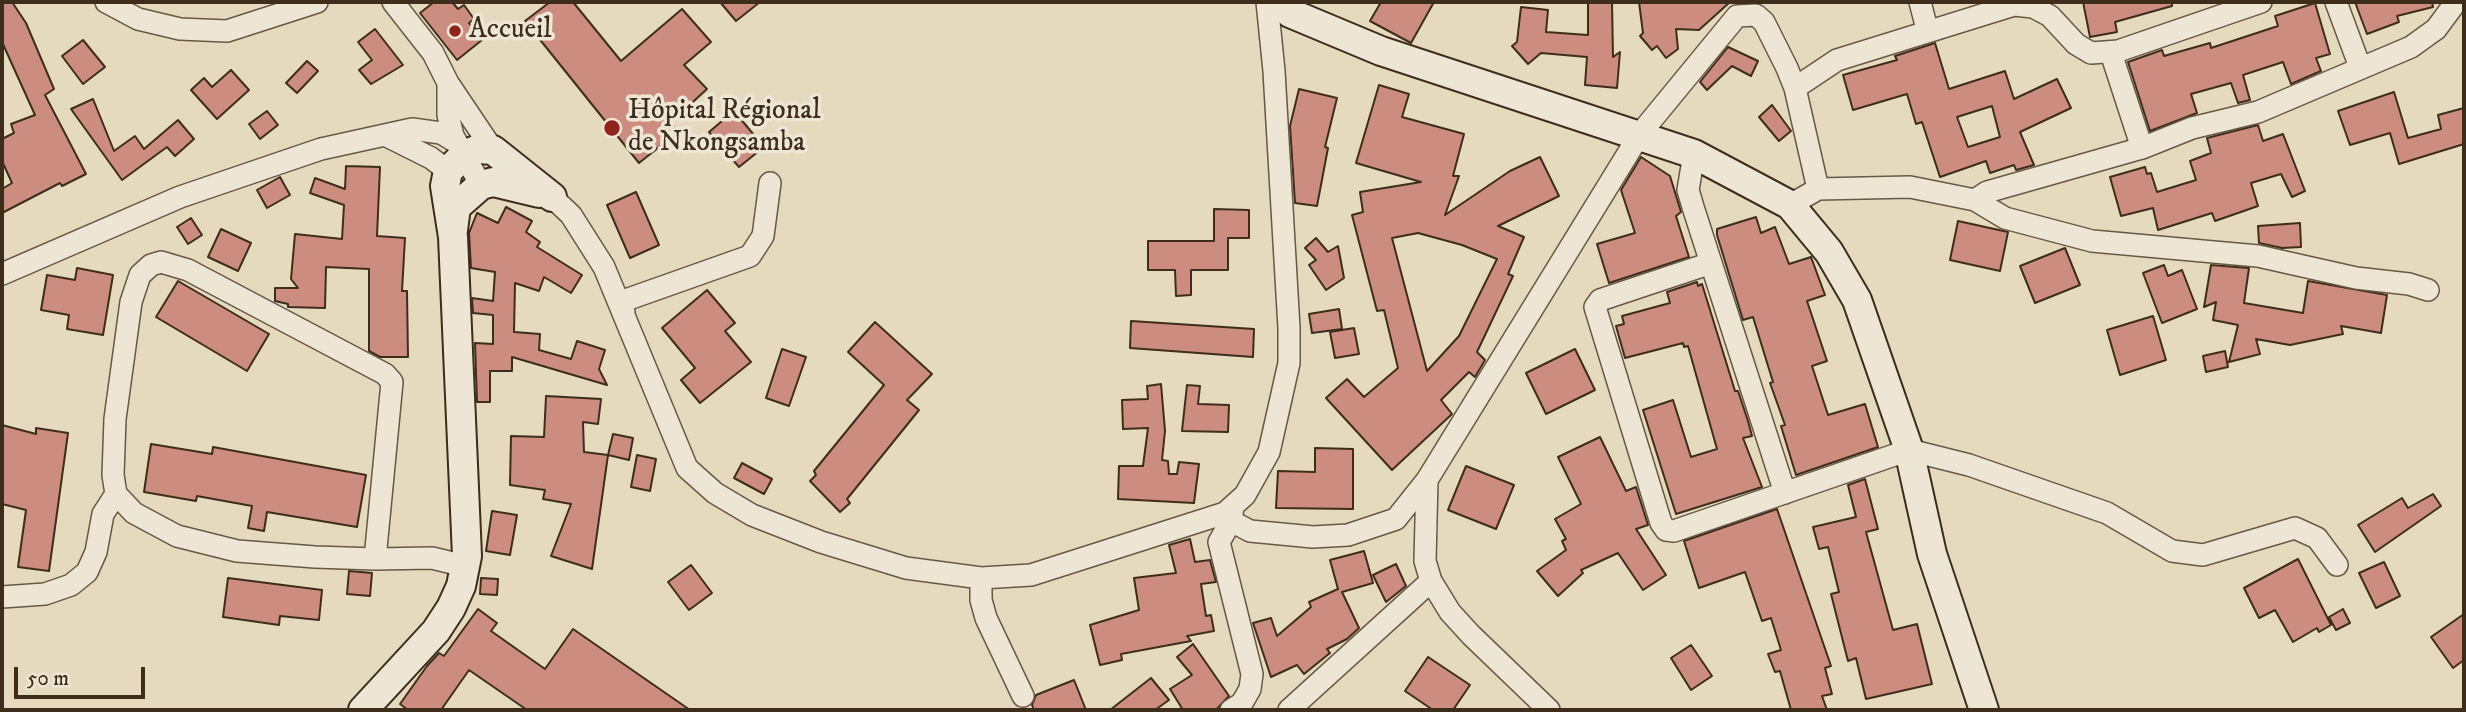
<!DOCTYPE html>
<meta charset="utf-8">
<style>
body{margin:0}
#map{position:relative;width:2466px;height:712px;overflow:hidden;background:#e5d9be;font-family:"IM FELL DW Pica",serif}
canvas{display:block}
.frame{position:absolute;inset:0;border:4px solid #3e2d1b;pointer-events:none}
.scale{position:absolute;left:14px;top:667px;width:131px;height:32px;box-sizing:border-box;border:4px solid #3e2d1b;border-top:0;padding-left:9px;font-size:21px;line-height:24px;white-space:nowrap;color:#3e2d1b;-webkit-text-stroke:5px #eee6d5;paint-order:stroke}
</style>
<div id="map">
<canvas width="2466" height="712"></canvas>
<div class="frame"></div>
<div class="scale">50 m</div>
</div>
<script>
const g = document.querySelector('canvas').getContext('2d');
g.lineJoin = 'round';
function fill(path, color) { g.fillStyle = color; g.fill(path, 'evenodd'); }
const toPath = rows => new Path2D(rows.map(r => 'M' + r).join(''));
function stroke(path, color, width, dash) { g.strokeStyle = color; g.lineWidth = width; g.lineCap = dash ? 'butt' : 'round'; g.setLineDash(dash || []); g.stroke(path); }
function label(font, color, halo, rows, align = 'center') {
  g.font = font + ' "IM FELL DW Pica",serif'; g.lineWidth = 7; g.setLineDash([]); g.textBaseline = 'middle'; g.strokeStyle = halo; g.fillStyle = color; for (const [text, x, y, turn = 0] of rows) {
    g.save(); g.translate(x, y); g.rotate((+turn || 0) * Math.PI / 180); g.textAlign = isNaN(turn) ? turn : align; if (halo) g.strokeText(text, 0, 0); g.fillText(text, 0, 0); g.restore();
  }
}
const building = toPath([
 [2,2,12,2,26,23,54,89,45,95,86,174,62,186,60,183,2,213,2,189,12,183,2,161,2,139,14,133,11,124,35,115,2,42,2,2],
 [434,2,452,2,458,9,464,5,474,19,469,23,482,40,457,60,420,13,434,2],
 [550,2,573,2,621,61,682,9,711,42,684,65,707,89,671,122,678,132,639,163,525,21,550,2],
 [720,2,760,2,736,21,720,2],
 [1381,2,1434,2,1411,43,1370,21,1381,2],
 [1588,2,1612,2,1613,57,1620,52,1617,88,1585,85,1587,57,1541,53,1528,64,1512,46,1517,42,1521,7,1548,10,1546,32,1588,35,1588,2],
 [1639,2,1730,2,1699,30,1676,29,1678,49,1666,58,1657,46,1652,50,1640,36,1643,33,1639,2],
 [2083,2,2172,2,2172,6,2115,22,2117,32,2090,37,2083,2],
 [2355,2,2432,2,2433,7,2397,16,2399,22,2367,34,2355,2],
 [2315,3,2330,54,2316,58,2321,71,2291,84,2283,62,2243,75,2250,100,2238,103,2231,83,2191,94,2197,113,2150,131,2128,62,2162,50,2164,56,2210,43,2211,48,2278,26,2275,16,2315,3],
 [375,29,403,65,371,84,359,70,372,60,358,42,375,29],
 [83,40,105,67,83,84,62,56,83,40],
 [1935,43,1949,89,2005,71,2014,99,2057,79,2071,108,2020,132,2034,165,2016,170,2014,165,1990,173,1986,161,1940,177,1922,122,1916,124,1907,94,1853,110,1843,75,1897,60,1895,56,1935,43],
 [1992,106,2000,137,1968,147,1957,117,1992,106],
 [1728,47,1758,61,1751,76,1732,66,1707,90,1700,82,1728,47],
 [307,61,318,71,297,93,286,83,307,61],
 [231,70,249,90,217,119,191,90,204,78,212,87,231,70],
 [1379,85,1409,94,1402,117,1464,134,1453,176,1459,176,1445,215,1510,171,1540,157,1559,196,1498,226,1524,237,1508,274,1513,276,1477,352,1485,360,1475,377,1469,372,1441,400,1452,414,1392,470,1326,398,1347,379,1364,397,1398,368,1384,310,1377,311,1352,215,1363,212,1360,192,1421,182,1356,163,1379,85],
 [1418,233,1462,245,1497,259,1459,336,1427,371,1392,238,1418,233],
 [1299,89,1337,98,1325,147,1328,148,1317,206,1295,203,1290,126,1299,89],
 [2394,92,2408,138,2441,129,2438,115,2464,108,2464,144,2399,164,2390,133,2350,145,2338,111,2394,92],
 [93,99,114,151,135,136,144,149,178,120,194,139,175,156,167,147,122,180,71,109,93,99],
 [1772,105,1791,131,1779,141,1759,117,1772,105],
 [267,111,278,125,260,139,249,124,267,111],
 [734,111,764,147,739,167,709,132,734,111],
 [2258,125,2263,141,2283,134,2305,191,2292,197,2281,174,2251,183,2258,206,2215,221,2212,213,2158,230,2153,208,2121,216,2110,177,2145,167,2147,174,2151,173,2157,192,2196,180,2190,161,2211,153,2207,138,2258,125],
 [1641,157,1670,176,1681,212,1676,216,1689,257,1609,283,1597,244,1635,233,1621,190,1641,157],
 [346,166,380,167,377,236,405,238,402,291,407,291,408,357,380,357,369,351,369,269,326,267,325,308,288,307,288,304,275,301,275,288,298,288,291,279,295,234,342,239,344,205,310,193,315,178,345,189,346,166],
 [280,177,290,195,267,208,257,190,280,177],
 [636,192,659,245,630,258,607,205,636,192],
 [506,207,532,221,526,232,540,242,537,247,582,275,571,293,544,277,539,291,515,283,514,332,540,334,539,350,571,359,577,341,605,350,599,369,607,385,512,357,512,371,490,371,490,402,477,402,475,343,493,344,493,315,473,313,472,298,493,301,495,272,471,268,469,233,477,213,498,223,506,207],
 [1214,209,1249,210,1249,238,1228,238,1228,270,1191,270,1191,295,1176,296,1175,270,1148,270,1148,241,1214,241,1214,209],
 [1756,217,1761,233,1775,227,1789,264,1811,257,1825,295,1807,301,1827,361,1812,366,1828,415,1865,404,1878,447,1796,475,1781,426,1785,425,1770,383,1773,382,1753,317,1743,320,1717,235,1717,229,1756,217],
 [191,218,202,235,188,244,177,227,191,218],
 [1958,221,2008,232,2000,271,1950,260,1958,221],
 [2300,223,2301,247,2282,248,2259,243,2258,226,2300,223],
 [221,229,251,243,238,271,208,257,221,229],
 [1316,238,1328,252,1338,246,1344,278,1326,290,1309,265,1316,260,1305,248,1316,238],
 [2065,248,2080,285,2035,303,2020,266,2065,248],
 [2164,265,2168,276,2182,270,2197,309,2162,323,2143,273,2164,265],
 [2211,265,2249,268,2244,303,2303,313,2308,281,2387,295,2381,333,2341,326,2343,334,2290,345,2256,339,2260,354,2229,362,2238,325,2213,320,2216,302,2204,307,2211,265],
 [77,268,113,275,103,335,67,329,69,315,41,310,47,275,75,280,77,268],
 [178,281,269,334,247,371,156,317,178,281],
 [1697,282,1698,286,1702,284,1735,391,1738,391,1748,421,1752,436,1743,438,1762,487,1676,514,1643,410,1673,400,1691,457,1717,449,1688,346,1684,347,1683,343,1625,358,1616,326,1624,324,1622,316,1670,303,1667,292,1697,282],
 [707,290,735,323,725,331,751,362,700,403,681,380,695,368,662,328,707,290],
 [1339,309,1342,329,1312,333,1309,314,1339,309],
 [2153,316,2166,360,2120,375,2107,330,2153,316],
 [1131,321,1254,329,1253,357,1130,348,1131,321],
 [875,322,932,374,907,400,919,410,847,499,850,503,840,512,810,481,816,475,814,471,884,385,848,352,875,322],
 [1354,328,1359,354,1335,358,1330,332,1354,328],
 [782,349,806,357,789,406,766,398,782,349],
 [1575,349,1595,390,1546,414,1526,373,1575,349],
 [2225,351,2228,367,2206,372,2203,356,2225,351],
 [1161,384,1165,431,1162,460,1168,461,1169,474,1177,474,1179,462,1199,464,1194,503,1118,499,1119,466,1143,466,1148,428,1123,429,1122,400,1148,399,1147,386,1161,384],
 [1187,385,1200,386,1198,404,1229,405,1228,432,1182,431,1187,385],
 [546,396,601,399,598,424,583,422,584,452,608,455,592,569,551,556,571,504,543,499,545,490,510,485,511,436,544,437,546,396],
 [2,425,36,434,36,428,68,433,49,571,18,567,26,510,2,504,2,425],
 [613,434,633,438,629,460,608,455,613,434],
 [1600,437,1626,491,1636,487,1648,525,1636,529,1666,575,1643,590,1618,553,1581,570,1583,573,1558,596,1537,571,1566,550,1562,541,1566,539,1555,519,1581,504,1558,457,1600,437],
 [151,444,212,454,213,447,366,475,357,527,267,512,264,531,248,528,252,506,197,496,196,501,144,492,151,444],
 [1315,448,1353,449,1353,509,1276,508,1278,471,1315,472,1315,448],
 [637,455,656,459,650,491,631,487,637,455],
 [742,463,772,479,764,494,734,478,742,463],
 [1466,466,1514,485,1496,529,1448,510,1466,466],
 [1865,479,1878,529,1866,532,1893,630,1917,624,1932,684,1866,699,1856,658,1848,661,1831,594,1839,592,1828,547,1819,549,1813,527,1856,517,1848,485,1865,479],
 [2433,494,2441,506,2375,552,2358,525,2402,498,2408,508,2433,494],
 [1777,509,1831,666,1825,668,1832,694,1822,696,1827,710,1791,710,1780,671,1775,672,1768,654,1781,650,1771,618,1762,621,1745,572,1699,588,1684,541,1777,509],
 [492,511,517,515,510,555,486,551,492,511],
 [1190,539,1195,562,1210,560,1216,582,1201,584,1206,616,1211,615,1214,631,1187,636,1191,641,1121,654,1122,660,1100,665,1090,625,1139,610,1134,578,1176,573,1169,545,1190,539],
 [1364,551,1373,583,1342,592,1359,628,1347,639,1327,649,1330,653,1304,674,1297,665,1271,677,1253,623,1271,618,1277,636,1311,607,1309,602,1338,589,1330,560,1364,551],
 [2298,559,2331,625,2319,632,2317,628,2293,642,2275,610,2259,618,2244,588,2298,559],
 [2384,562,2400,596,2376,608,2359,573,2384,562],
 [1396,564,1406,586,1386,602,1373,575,1396,564],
 [691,565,712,593,689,610,668,582,691,565],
 [349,571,372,573,370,596,347,594,349,571],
 [228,578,322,590,319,620,280,616,279,625,223,617,228,578],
 [481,578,498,579,497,595,480,594,481,578],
 [478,609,497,623,491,631,545,669,573,629,690,710,527,710,469,670,441,710,408,710,400,704,427,666,439,653,444,656,478,609],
 [2343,609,2350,623,2336,630,2329,617,2343,609],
 [2464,614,2464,660,2453,668,2431,637,2464,614],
 [1193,644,1229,696,1216,710,1183,710,1170,689,1192,675,1177,657,1193,644],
 [1691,645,1712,676,1691,690,1671,658,1691,645],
 [1428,657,1470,685,1453,710,1433,710,1405,691,1428,657],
 [1151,678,1169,700,1155,710,1110,710,1151,678],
 [1074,680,1086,710,1034,710,1032,705,1036,695,1074,680]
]);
fill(building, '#cc8d80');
stroke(building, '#3e2d1b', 2);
const street = toPath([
 [106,2,138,19,180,29,227,31,317,2],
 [393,2,433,53,448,83,493,150],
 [1920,2,1927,29],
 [2336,2,2360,67],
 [2111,53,2142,148],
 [448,83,448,115,453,136,481,185],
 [1795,88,1837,60,2014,5,2033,7,2050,16,2076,44,2091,53,2118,51,2261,2],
 [385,135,431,158,448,171],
 [1694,154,1688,190,1693,207,1785,493],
 [552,197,571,215,604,267,687,468,715,493,752,515,821,542,906,568,981,578,1031,575,1225,513,1245,495,1269,452,1289,363,1289,328,1274,71,1267,2],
 [1975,200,1987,192,2142,148,2192,128,2258,112,2411,47,2436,29,2456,2],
 [1790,205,1818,189,1910,187,1975,200,2005,218,2092,241,2258,256,2356,278,2409,284,2428,290],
 [1711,263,1600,300,1595,307,1661,523,1666,530,1674,531,1909,450,1969,465,2107,513,2172,551,2203,555,2295,528,2317,538,2337,565],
 [2,274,180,197,321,149,412,129,441,133,456,142],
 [624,312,620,302,750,256,763,236,770,183],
 [1233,507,1231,521,1250,531,1313,537,1348,535,1396,519,1427,480],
 [375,559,392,382,385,374,188,270,161,262,151,265,140,275,131,302,115,419,113,475,116,494,134,513,177,536,237,551,315,557,375,559,432,558,465,566],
 [981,578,981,600,986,618,1023,696],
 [2,597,45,594,71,585,87,572,96,552,103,514,116,494],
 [1231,710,1242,703,1250,689,1252,674,1219,542,1231,521],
 [1289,710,1431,581],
 [1549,710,1471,635,1450,612,1431,581,1425,561,1427,480,1640,134,1737,16,1756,15,1764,22,1787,68,1795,88,1818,189]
]);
const secondary = toPath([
 [1275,2,1290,13,1381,51,1694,154,1790,205,1829,252,1857,300,1909,450,1932,554,1984,710],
 [453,230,456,207,481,185,493,182,539,193],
 [363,710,436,631,451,608,461,586,467,556,453,237,445,186,448,171,464,155,478,149,493,150,552,197]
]);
stroke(street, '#685844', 24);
stroke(secondary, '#3e2d1b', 32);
stroke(street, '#eee6d5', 21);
stroke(secondary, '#eee6d5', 28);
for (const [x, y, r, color] of [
 [455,31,7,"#8f2418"],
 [612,128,9,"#8f2418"]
]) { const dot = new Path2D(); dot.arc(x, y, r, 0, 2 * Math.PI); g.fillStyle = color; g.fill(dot); stroke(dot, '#eee6d5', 2.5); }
label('28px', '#3e2d1b', '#eee6d5', [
 ["Accueil",469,31],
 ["Hôpital Régional",628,112],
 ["de Nkongsamba",628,144]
], 'left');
</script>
